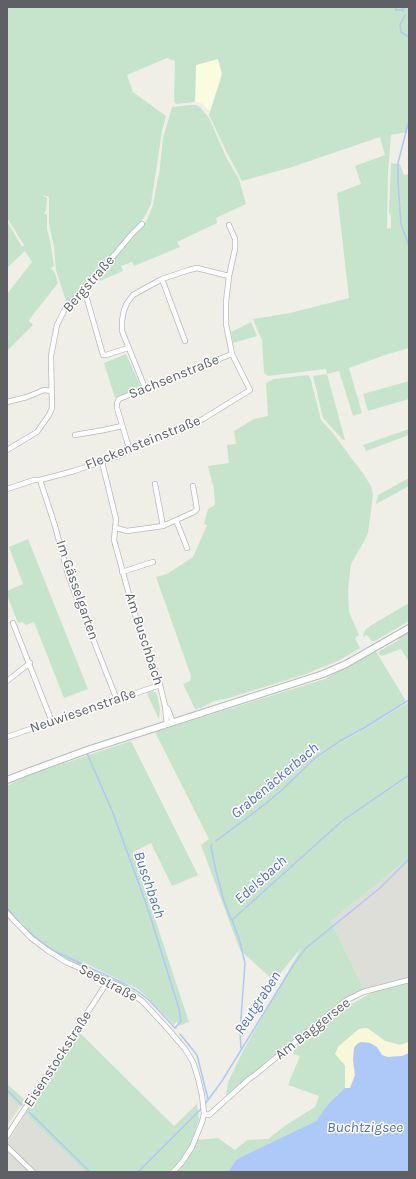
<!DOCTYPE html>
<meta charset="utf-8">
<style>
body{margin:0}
#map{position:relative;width:416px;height:1179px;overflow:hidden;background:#efefe7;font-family:Karla,sans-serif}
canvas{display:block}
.frame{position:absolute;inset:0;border:8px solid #5e6066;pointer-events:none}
</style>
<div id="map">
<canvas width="416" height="1179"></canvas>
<div class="frame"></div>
</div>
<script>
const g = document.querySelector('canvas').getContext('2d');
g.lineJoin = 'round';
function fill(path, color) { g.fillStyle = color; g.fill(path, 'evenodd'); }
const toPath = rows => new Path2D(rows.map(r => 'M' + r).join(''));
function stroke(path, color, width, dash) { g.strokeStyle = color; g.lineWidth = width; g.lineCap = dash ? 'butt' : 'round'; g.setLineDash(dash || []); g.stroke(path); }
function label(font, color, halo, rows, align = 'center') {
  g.font = font + ' Karla,sans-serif'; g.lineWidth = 3; g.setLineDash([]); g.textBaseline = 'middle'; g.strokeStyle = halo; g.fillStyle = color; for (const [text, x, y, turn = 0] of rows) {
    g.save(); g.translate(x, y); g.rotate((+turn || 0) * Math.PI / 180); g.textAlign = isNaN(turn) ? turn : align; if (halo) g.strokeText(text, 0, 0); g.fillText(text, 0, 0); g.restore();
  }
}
fill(toPath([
 [218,59,222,74,211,113,203,104,195,101,196,65]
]), '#fbfbe0');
fill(toPath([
 [409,858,409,978,364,990,331,921],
 [7,1095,20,1107,7,1126],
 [25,1114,85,1172,7,1172,7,1143]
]), '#deded9');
fill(toPath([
 [7,7,409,7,409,124,407,132,391,135,388,172,387,229,391,228,391,216,389,212,391,163,400,164,404,175,409,174,409,348,385,355,349,368,362,413,353,416,339,371,327,374,326,369,268,376,264,373,262,340,253,319,290,313,349,298,337,193,361,184,355,166,385,155,380,137,292,167,242,181,226,151,209,115,222,74,218,59,196,65,195,101,194,102,176,104,174,101,175,61,167,58,127,75,133,92,166,116,162,131,151,204,146,214,141,222,94,275,84,289,67,302,66,301,56,270,54,247,49,224,49,197,42,195,47,198,47,201,46,210,44,214,47,214,47,229,50,240,54,266,51,268,55,273,58,283,32,316,29,321,33,325,7,351,7,294,32,262,25,251,7,268,7,221,22,247,24,245,7,218],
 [191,105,196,105,200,107,209,118,227,159,239,179,246,204,216,218,217,223,177,242,180,247,134,266,132,262,121,266,123,271,91,285,130,238,146,222,153,205,158,177,159,176,163,138,172,107],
 [251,322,257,336,233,343,231,332],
 [126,354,141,387,115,398,104,363],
 [327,374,345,440,343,440,323,418,313,376],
 [308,375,311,380,321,420,332,432,362,472,371,486,373,495,368,533,363,543,351,564,348,590,349,612,359,635,355,638,360,648,340,660,306,674,229,698,214,701,201,708,195,709,183,684,190,681,191,676,156,577,167,574,193,557,207,525,204,524,208,509,215,505,214,489,208,466,229,463,227,445,236,444,234,431,254,419,268,416,266,383,274,379],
 [409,381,409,399,368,411,363,394],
 [409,429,409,435,366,451,363,445],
 [409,478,409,486,376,504,378,495],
 [28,539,88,689,64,698,34,622,26,625,22,622,18,623,7,595,7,591,23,584,9,547],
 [409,603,409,621,375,641,372,641,367,635,363,637,365,630,370,626],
 [409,630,409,662,401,649,381,656,378,652,399,640,398,637],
 [375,650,406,701,334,747,409,702,409,858,331,921,364,990,346,998,226,1096,228,1082,243,1051,302,947,274,981,240,950,201,845,209,839,155,732,325,679],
 [151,691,155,692,157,694,160,709,159,719,148,696,147,692],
 [131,741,198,875,172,886,151,843,133,852,189,1022,179,1026,177,1021,174,1025,151,1001,138,989,83,962,79,966,53,952,27,932,7,911,7,786,26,776],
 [409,983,409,1042,400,1045,396,1044,385,1041,367,1028,359,1029,338,1047,339,1059,345,1065,345,1088,329,1103,316,1121,241,1157,236,1160,228,1172,177,1172,193,1149,197,1140,218,1138,235,1150,247,1140,268,1139,286,1125,315,1107,319,1096,288,1085,300,1056,293,1054,295,1048,350,1005,373,992],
 [79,1032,174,1126,197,1104,199,1119,191,1144,183,1158,175,1167,168,1172,85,1172,25,1114],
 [7,1084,25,1100,20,1107,7,1095]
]), '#c6e4cc');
fill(toPath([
 [367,1028,385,1041,400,1045,409,1042,409,1053,402,1056,388,1057,382,1055,377,1047,353,1060,355,1076,350,1088,345,1088,345,1065,335,1054,338,1047,359,1029]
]), '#f8f7d9');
fill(toPath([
 [361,1042,370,1043,377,1047,382,1055,388,1057,402,1056,409,1053,409,1172,228,1172,236,1160,241,1157,316,1121,329,1103,345,1088,350,1088,355,1075,353,1060,354,1048,357,1044]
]), '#aec8f8');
stroke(toPath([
 [395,7,396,10,402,10],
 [403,11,402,10,405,7],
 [405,15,400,25,401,32,409,37],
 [409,119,409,118],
 [408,124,398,163,398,183,401,224,409,246],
 [87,753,113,813,148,909,179,1009,181,1021,175,1028,176,1028],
 [216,841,264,805,282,790,315,758,340,741,364,728,409,700],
 [212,844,211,847,217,875,224,901,231,919],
 [7,908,21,925,36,938,54,951,123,983,137,991,150,1001,175,1028],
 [180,1034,197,1055,208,1099],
 [241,1048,240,1032,245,963,240,942,232,920,342,821,409,775],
 [7,1090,22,1105],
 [205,1104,222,1081,294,964,306,948,380,888,409,859],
 [29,1112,90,1172],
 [138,1172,201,1109]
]), '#aec8f8', 1.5);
const minor = toPath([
 [162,279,185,341],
 [83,292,87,299,103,355,106,355,128,348],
 [145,388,122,331,122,321,124,310,127,303,133,295,162,279,189,270,197,268,229,276],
 [7,402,27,397,44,390,52,391],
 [75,435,104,430,122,426],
 [129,448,117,408,117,403,119,399,232,354],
 [7,450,37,432,49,415,52,408,51,356,57,325,66,307,90,284,131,235,142,224],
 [102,462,116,519,114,540,133,609,160,685,165,706,167,725],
 [40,480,55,526,69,578,117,700],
 [155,484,163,526],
 [7,489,34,480,40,480,74,471,116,457,127,452,129,448,133,448,203,419,250,390,232,354,226,324,226,302,229,276,235,249,235,239,229,225],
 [176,520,187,548],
 [116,528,127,531,163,526,194,512,197,509,193,486],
 [122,572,153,562],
 [13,623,52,722],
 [7,681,30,663],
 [165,706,168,709,173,723],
 [7,737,160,685],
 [7,913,30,937,47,950,66,962,124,988,142,1001,168,1029,185,1049,193,1062,198,1078,202,1095,204,1114,202,1122,192,1147,183,1161,173,1172],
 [204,1114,209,1115,249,1079,256,1074,345,1001,363,992,409,980],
 [7,1136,108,981],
 [7,1147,33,1172]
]);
const secondary = toPath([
 [7,780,30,771,90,749,323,674,346,664,409,628]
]);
stroke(minor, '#b7b8bc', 6);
stroke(secondary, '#b8b9bf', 8);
stroke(minor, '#fff', 4.5);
stroke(secondary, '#fff', 6);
label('14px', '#5e6066', '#fff', [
 ["Bergstraße",89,284,-49],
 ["Sachsenstraße",174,377,-22],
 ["Fleckensteinstraße",143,443,-22],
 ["Im Gässelgarten",77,590,71],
 ["Am Buschbach",144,639,72],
 ["Neuwiesenstraße",83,711,-19],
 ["Seestraße",108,983,28],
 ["Am Baggersee",313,1029,-38],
 ["Eisenstockstraße",58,1059,-57]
]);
label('italic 15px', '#526fba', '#fff', [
 ["Grabenäckerbach",275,781,-40],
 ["Edelsbach",261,880,-42],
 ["Buschbach",149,885,71],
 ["Reutgraben",258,1003,-57],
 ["Buchtzigsee",365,1128]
]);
</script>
